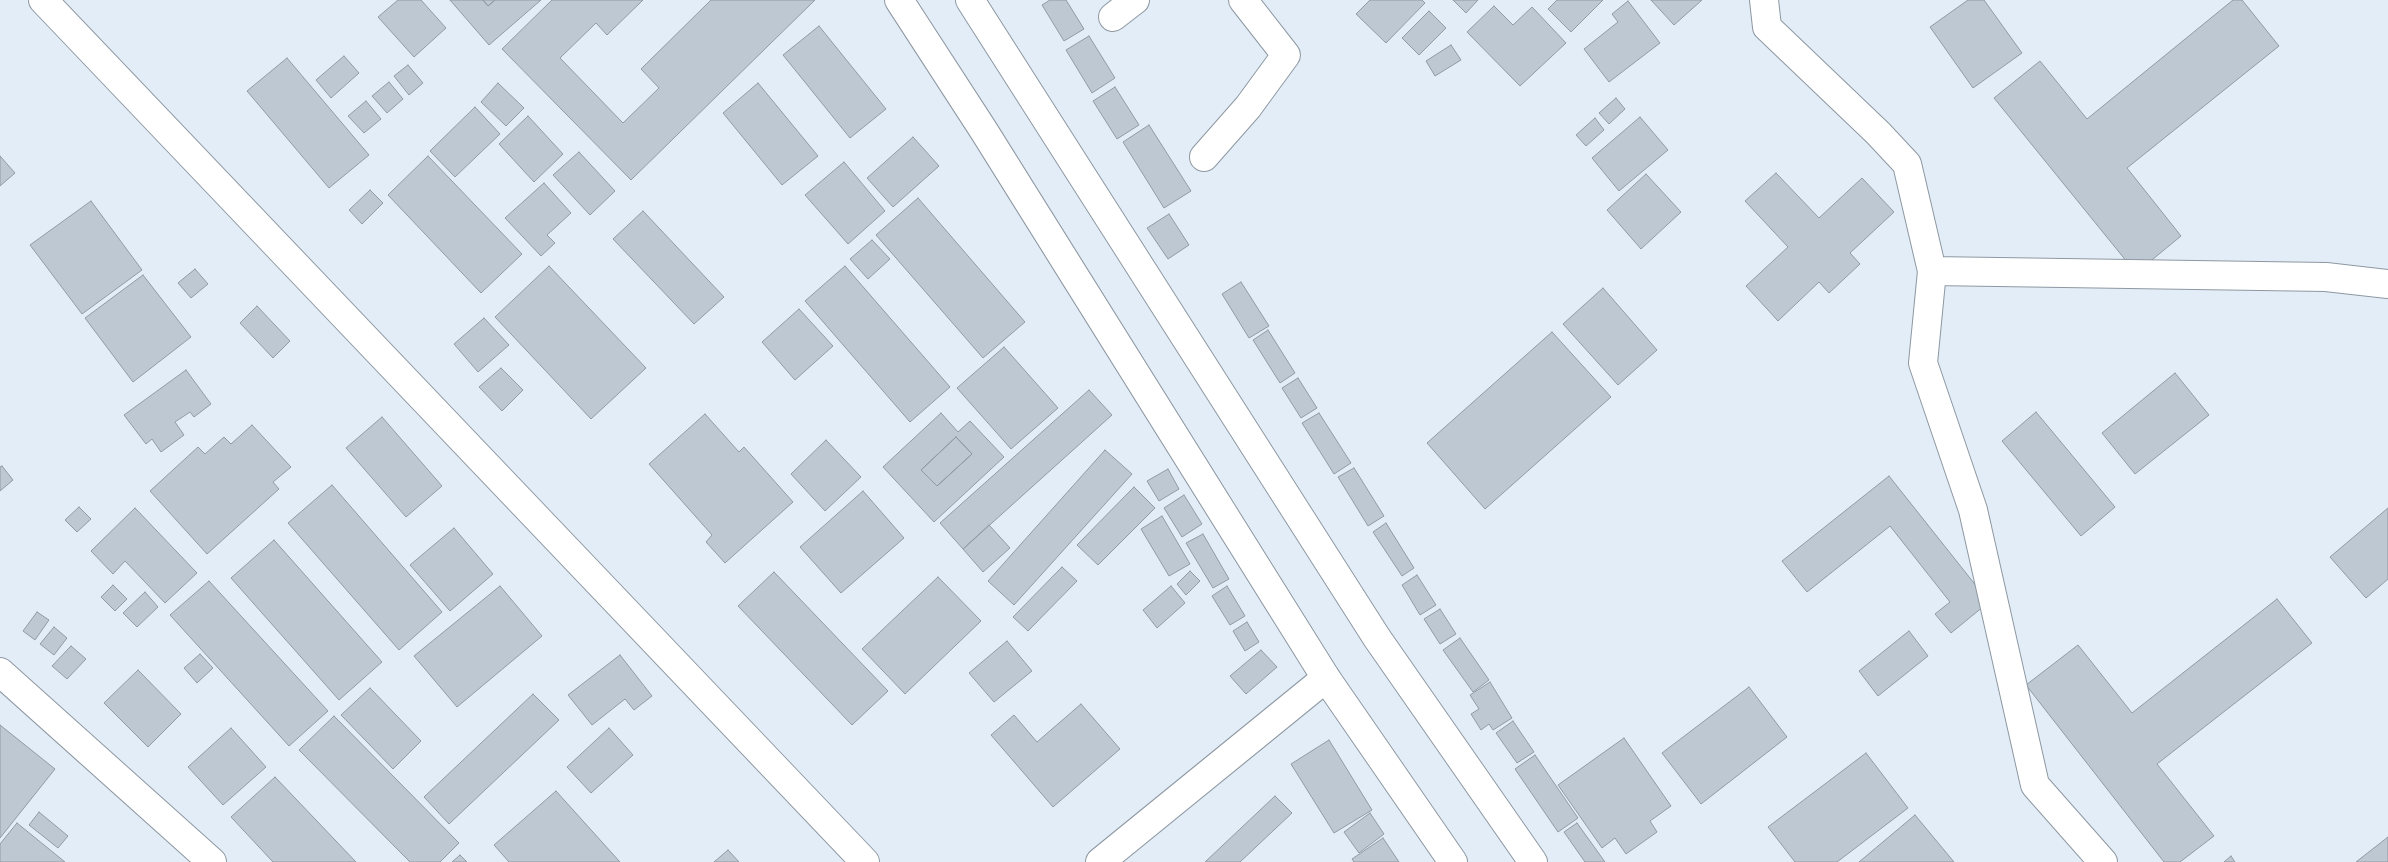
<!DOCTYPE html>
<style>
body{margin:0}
canvas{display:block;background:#e2edf7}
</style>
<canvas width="2388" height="862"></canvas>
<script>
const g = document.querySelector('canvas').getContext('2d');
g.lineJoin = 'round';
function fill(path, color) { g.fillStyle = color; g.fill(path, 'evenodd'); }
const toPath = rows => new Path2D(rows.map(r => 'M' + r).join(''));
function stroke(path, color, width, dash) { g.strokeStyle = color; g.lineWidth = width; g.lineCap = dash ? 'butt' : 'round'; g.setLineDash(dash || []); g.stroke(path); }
const building = toPath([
 [398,0,421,0,446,28,414,57,378,17,398,0],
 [450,0,483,0,488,6,495,0,541,0,489,45,450,0],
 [483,0,495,0,488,6,483,0],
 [552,0,643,0,607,35,596,23,560,58,623,123,659,88,641,69,711,0,815,0,631,180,502,49,552,0],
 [1050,0,1066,0,1084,29,1064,41,1042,5,1050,0],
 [1370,0,1422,0,1425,3,1386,43,1356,14,1370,0],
 [1453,0,1478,0,1466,13,1453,0],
 [1557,0,1603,0,1571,32,1548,9,1557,0],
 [1651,0,1702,0,1674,25,1651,0],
 [1968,0,1984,0,2022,53,1973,88,1930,27,1968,0],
 [2233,0,2242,0,2279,46,2127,168,2181,236,2136,273,1994,98,2040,61,2087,119,2233,0],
 [1628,1,1660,43,1609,82,1584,49,1618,22,1612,14,1628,1],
 [1494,6,1513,25,1532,7,1566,43,1520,86,1467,32,1494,6],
 [1429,11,1446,28,1419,55,1402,38,1429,11],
 [819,26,886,109,850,138,783,55,819,26],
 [1089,36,1115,78,1092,93,1066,50,1089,36],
 [1451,45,1461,60,1435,76,1426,61,1451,45],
 [344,56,359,73,331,98,316,80,344,56],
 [287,58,369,155,329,188,247,91,287,58],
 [408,65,423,83,409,95,394,76,408,65],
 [389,82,403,99,387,113,372,96,389,82],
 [498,83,524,108,506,126,481,102,498,83],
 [758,83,818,156,782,185,723,113,758,83],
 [1115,87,1139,125,1117,139,1093,101,1115,87],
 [1616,98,1625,109,1609,124,1599,113,1616,98],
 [366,101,381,119,364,133,348,116,366,101],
 [475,107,500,134,455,177,430,151,475,107],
 [528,116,563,154,534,182,499,144,528,116],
 [1640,117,1668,150,1619,191,1592,158,1640,117],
 [1595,118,1604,130,1586,146,1576,135,1595,118],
 [1149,125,1191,191,1164,208,1123,142,1149,125],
 [913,137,939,166,893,207,867,178,913,137],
 [579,152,615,191,590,215,553,175,579,152],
 [0,156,15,173,0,186,0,156],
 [428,156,522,254,481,293,388,195,428,156],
 [844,162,885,211,848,244,805,195,844,162],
 [1776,173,1819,218,1862,178,1894,212,1850,253,1860,264,1829,293,1819,282,1778,321,1746,286,1788,247,1745,201,1776,173],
 [1646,174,1681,212,1641,249,1607,210,1646,174],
 [544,183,571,213,547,235,555,243,541,256,505,218,544,183],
 [370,190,383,203,362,224,349,210,370,190],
 [918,198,1025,322,983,358,876,235,918,198],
 [91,201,142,270,82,314,30,245,91,201],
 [643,211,724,297,694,324,613,239,643,211],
 [1169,214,1189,245,1168,259,1147,228,1169,214],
 [872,240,890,259,868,279,850,259,872,240],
 [549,266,646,368,591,419,495,317,549,266],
 [845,266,950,387,910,422,805,301,845,266],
 [195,269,208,284,191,298,178,283,195,269],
 [143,275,191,337,133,382,85,318,143,275],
 [1241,282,1269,326,1249,338,1222,294,1241,282],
 [1603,288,1657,350,1618,385,1563,324,1603,288],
 [257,306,290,341,273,358,240,323,257,306],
 [799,309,833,346,795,380,762,342,799,309],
 [484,318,509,345,478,372,454,344,484,318],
 [1268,330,1295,373,1280,383,1253,340,1268,330],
 [1552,332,1611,397,1485,509,1427,443,1552,332],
 [1004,347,1058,408,1011,449,957,388,1004,347],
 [501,368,523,390,502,411,479,387,501,368],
 [186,370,211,404,194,417,190,412,175,422,184,435,161,452,152,439,146,444,124,415,186,370],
 [2175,373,2209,415,2135,474,2102,433,2175,373],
 [1298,378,1317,408,1301,418,1282,388,1298,378],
 [1089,390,1112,415,963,549,940,523,1089,390],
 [2036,412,2115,507,2081,536,2002,441,2036,412],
 [941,413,958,432,970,421,1004,457,934,522,883,467,941,413],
 [956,437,972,454,937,486,921,470,956,437],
 [1319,413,1351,463,1334,474,1302,423,1319,413],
 [705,414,739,452,744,447,793,502,725,563,706,542,712,535,649,464,705,414],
 [382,417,442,486,406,517,346,448,382,417],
 [252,425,291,467,273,482,279,489,207,554,150,491,198,447,205,454,224,437,231,444,252,425],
 [956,437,972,454,937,486,921,470,956,437],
 [826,440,861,477,825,511,791,474,826,440],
 [1105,450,1132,474,1014,605,988,581,1105,450],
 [2,466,13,480,0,491,0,467,2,466],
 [1354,468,1384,516,1368,526,1338,477,1354,468],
 [1168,469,1179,489,1159,501,1147,481,1168,469],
 [1889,476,1989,602,1951,633,1935,614,1950,602,1890,526,1807,592,1782,561,1889,476],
 [332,485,442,612,399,650,288,523,332,485],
 [1134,487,1155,508,1098,565,1077,545,1134,487],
 [863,491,904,538,841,593,800,547,863,491],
 [1184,495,1202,524,1182,537,1164,508,1184,495],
 [79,507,91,519,77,532,65,520,79,507],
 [135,508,197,573,165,603,125,561,113,574,91,551,135,508],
 [2388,508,2388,579,2366,598,2330,557,2388,508],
 [1162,516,1190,564,1169,576,1141,529,1162,516],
 [1386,523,1414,568,1402,576,1373,532,1386,523],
 [989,525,1010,548,983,572,963,549,989,525],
 [454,528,493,574,450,611,410,565,454,528],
 [1203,534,1229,579,1213,588,1186,543,1203,534],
 [274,540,382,662,339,700,231,578,274,540],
 [1062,567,1077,581,1028,631,1013,617,1062,567],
 [1190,571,1200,581,1186,595,1177,584,1190,571],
 [774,572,888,691,852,725,738,606,774,572],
 [1417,575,1436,605,1420,615,1402,585,1417,575],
 [938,577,981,621,905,694,862,649,938,577],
 [209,581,328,711,289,746,170,615,209,581],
 [113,585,127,599,115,611,101,597,113,585],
 [500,586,542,636,457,707,414,656,500,586],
 [1171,586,1185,603,1157,628,1143,610,1171,586],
 [1227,586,1245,616,1230,625,1212,596,1227,586],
 [145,592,158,607,137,627,123,613,145,592],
 [2277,599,2312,643,2157,764,2214,836,2180,862,2164,862,2026,685,2078,645,2132,713,2277,599],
 [1440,609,1456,634,1440,644,1424,619,1440,609],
 [37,612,49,620,35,640,23,631,37,612],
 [1247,622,1259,642,1245,651,1233,631,1247,622],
 [54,627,67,638,54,655,40,644,54,627],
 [1909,631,1928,656,1878,696,1859,671,1909,631],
 [1460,638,1489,680,1473,692,1443,650,1460,638],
 [1007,641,1032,671,994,702,969,673,1007,641],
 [71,646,86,659,67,679,52,666,71,646],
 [1261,650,1277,667,1246,694,1230,676,1261,650],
 [200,654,213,668,197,683,184,668,200,654],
 [620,655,652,696,634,710,625,699,592,725,568,695,620,655],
 [138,670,181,714,148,747,104,703,138,670],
 [1490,682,1512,718,1493,730,1489,724,1481,730,1471,714,1479,709,1470,695,1490,682],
 [1749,687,1787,737,1701,804,1662,753,1749,687],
 [370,688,421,741,393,769,341,715,370,688],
 [533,694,559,720,449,824,424,797,533,694],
 [1081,704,1120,749,1053,807,991,735,1014,715,1037,742,1081,704],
 [334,716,459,843,440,862,410,862,299,750,334,716],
 [1513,721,1534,752,1517,763,1496,733,1513,721],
 [0,725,55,769,0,838,0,725],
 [231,728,266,767,223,805,188,767,231,728],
 [609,728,633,755,591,793,567,767,609,728],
 [1624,738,1671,806,1650,821,1657,832,1626,854,1615,838,1602,848,1558,785,1624,738],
 [1329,740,1372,810,1334,833,1291,764,1329,740],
 [1866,753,1908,808,1837,862,1795,862,1768,827,1866,753],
 [1535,755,1578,818,1558,832,1515,769,1535,755],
 [275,777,356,862,273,862,231,817,275,777],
 [556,791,620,862,509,862,494,845,556,791],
 [1275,796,1292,813,1240,862,1205,862,1275,796],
 [39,812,68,836,58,848,29,825,39,812],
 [1370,813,1384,834,1359,853,1344,832,1370,813],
 [1915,815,1954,862,1859,862,1915,815],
 [17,823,65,862,0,862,0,844,17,823],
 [1577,823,1605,862,1585,862,1564,832,1577,823],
 [2388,837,2388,862,2356,862,2388,837],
 [1383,838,1399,862,1354,862,1352,859,1383,838],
 [728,850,739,862,714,862,728,850],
 [460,855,467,862,452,862,460,855],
 [2231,856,2235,862,2224,862,2231,856]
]);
fill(building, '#bdc8d2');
stroke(building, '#909ba4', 1);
const minor = toPath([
 [43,0,865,862],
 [1764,0,1767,27,1878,133,1907,164,1932,271,1923,363,1973,510,2035,785,2103,862],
 [1113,17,1135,0],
 [1204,157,1248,107,1286,55,1243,0],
 [1932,271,2326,277,2388,284],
 [0,672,212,862],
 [1100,862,1326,678]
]);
const secondary = toPath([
 [899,0,984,131,1326,678,1453,862],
 [970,0,1377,638,1533,862]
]);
stroke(minor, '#8e98a2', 30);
stroke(secondary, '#8e98a2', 30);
stroke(minor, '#fff', 28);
stroke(secondary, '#fff', 28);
</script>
